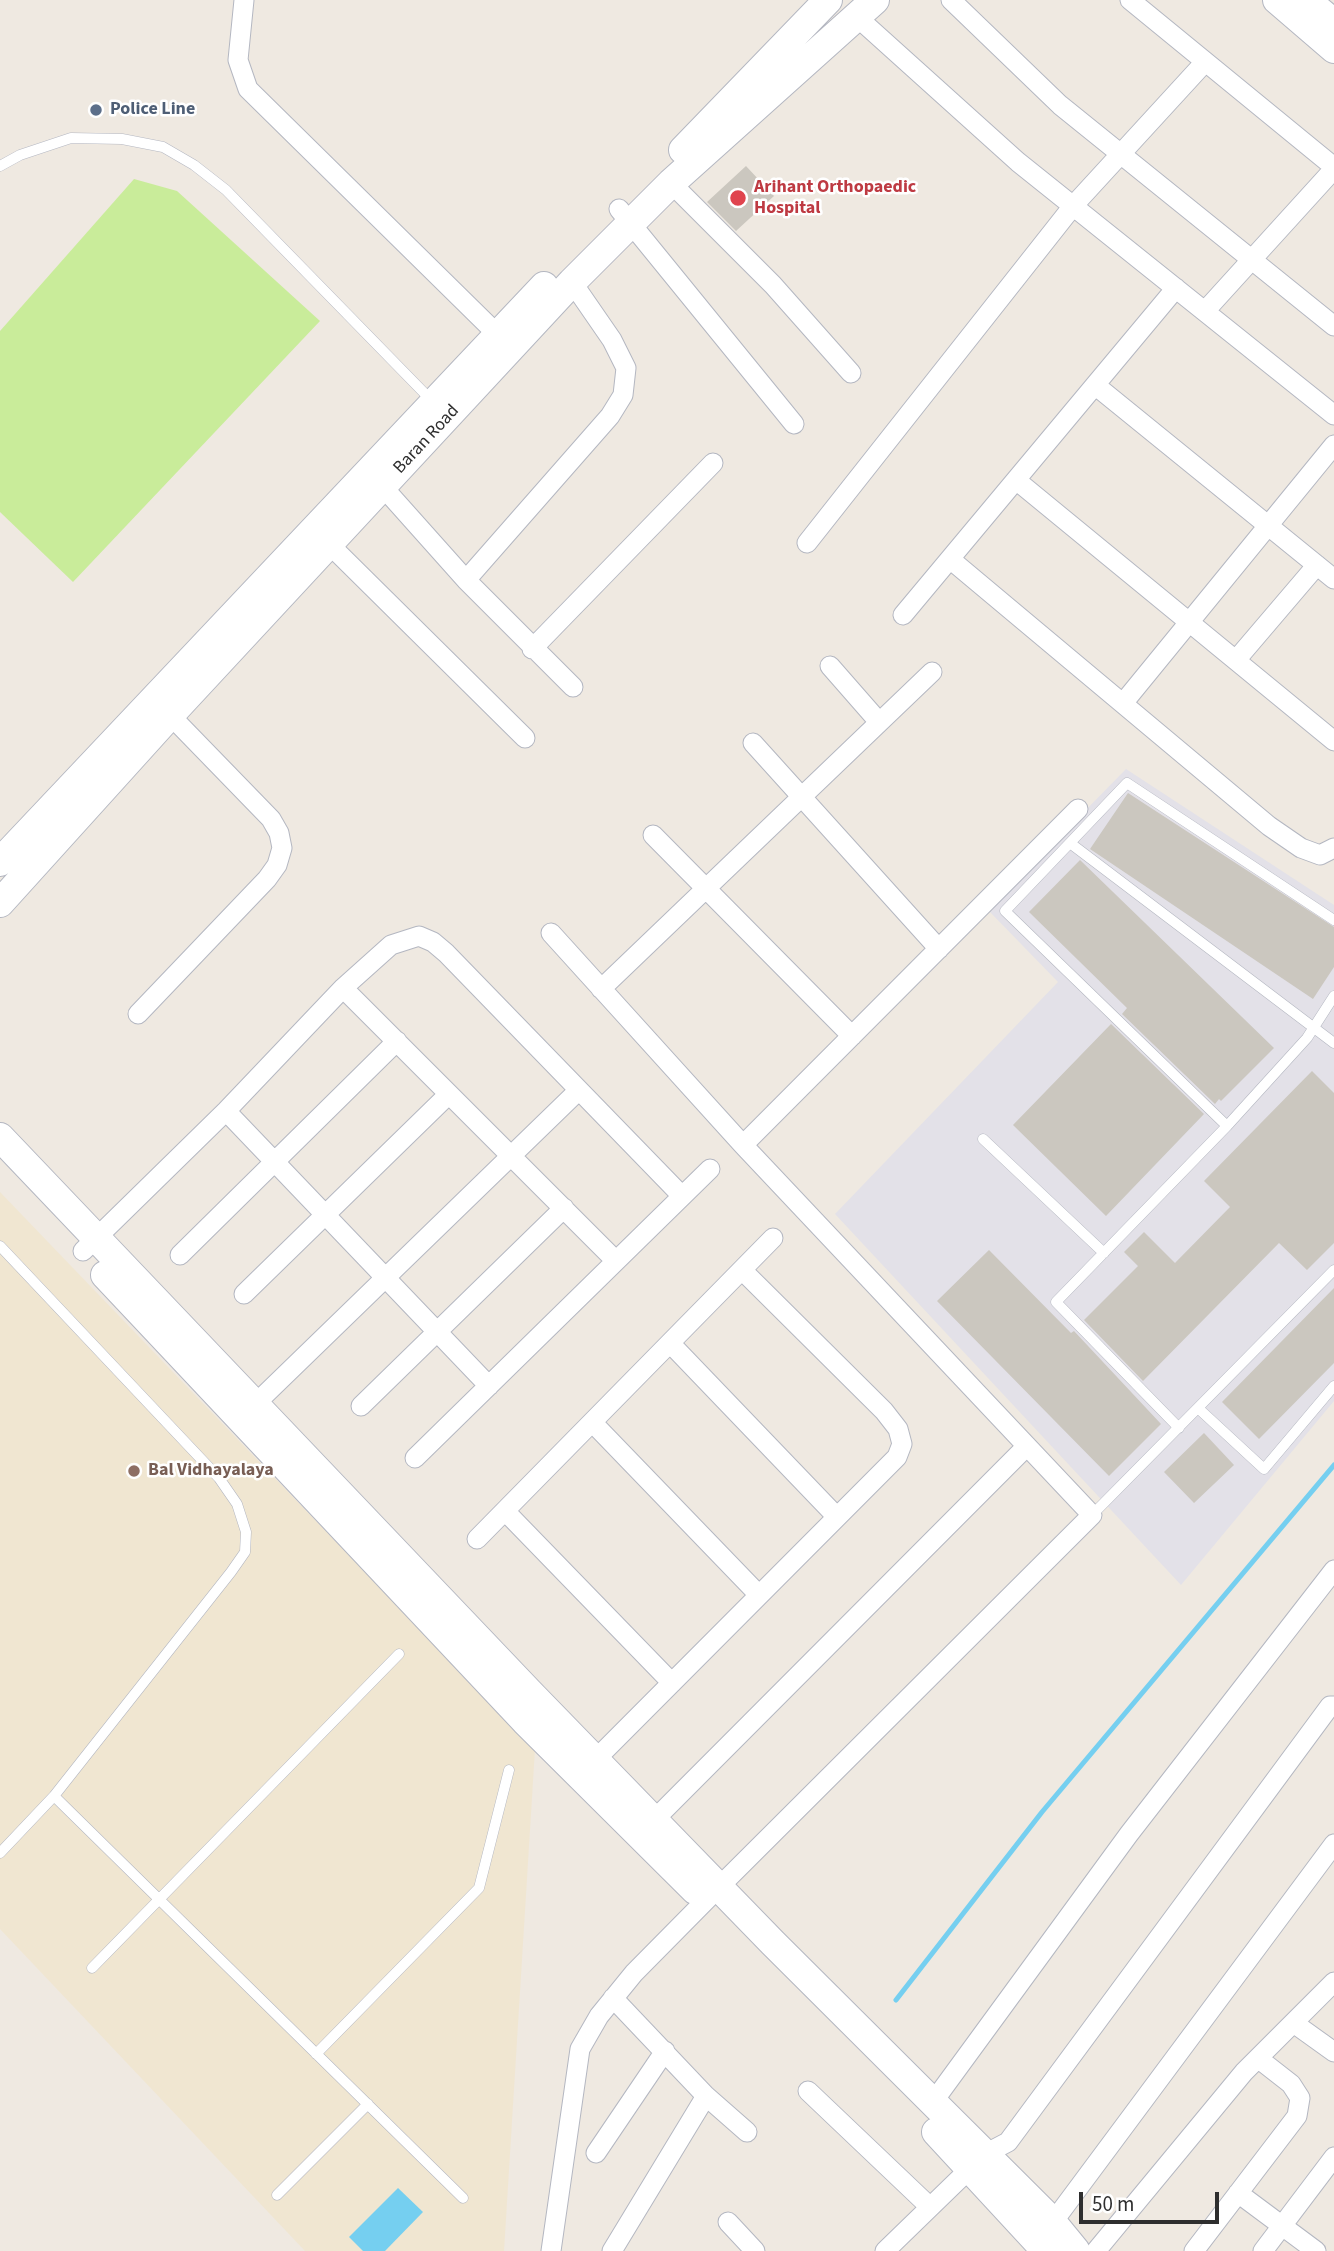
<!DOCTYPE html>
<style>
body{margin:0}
#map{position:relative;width:1334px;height:2251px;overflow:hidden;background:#efe9e1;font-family:"Source Sans 3",sans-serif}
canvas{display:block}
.scale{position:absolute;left:1079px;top:2192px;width:140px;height:32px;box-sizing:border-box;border:4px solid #2e2e2e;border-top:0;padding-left:9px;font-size:21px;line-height:24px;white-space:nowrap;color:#2e2e2e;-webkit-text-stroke:5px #fff;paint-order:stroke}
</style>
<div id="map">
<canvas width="1334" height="2251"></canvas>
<div class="scale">50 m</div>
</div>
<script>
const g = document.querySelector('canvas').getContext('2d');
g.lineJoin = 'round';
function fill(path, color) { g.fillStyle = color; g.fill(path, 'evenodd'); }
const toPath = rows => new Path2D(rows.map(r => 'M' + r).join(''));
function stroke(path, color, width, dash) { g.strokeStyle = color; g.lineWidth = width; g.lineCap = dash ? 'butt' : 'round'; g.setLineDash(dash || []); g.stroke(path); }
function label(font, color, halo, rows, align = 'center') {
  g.font = font + ' "Source Sans 3",sans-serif'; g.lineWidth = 5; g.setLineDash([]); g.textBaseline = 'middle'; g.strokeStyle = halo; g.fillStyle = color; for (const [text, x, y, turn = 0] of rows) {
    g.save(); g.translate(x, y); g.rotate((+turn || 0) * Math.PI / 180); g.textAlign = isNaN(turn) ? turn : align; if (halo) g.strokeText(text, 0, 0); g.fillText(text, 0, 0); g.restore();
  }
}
fill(toPath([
 [1126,769,1334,905,1334,1401,1181,1585,835,1214,1058,982,988,910]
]), '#e3e1e8');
fill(toPath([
 [0,1192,535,1749,504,2251,305,2251,0,1929]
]), '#f0e6d1');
fill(toPath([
 [134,179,177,191,320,321,73,582,0,512,0,331]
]), '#c9ec9a');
fill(toPath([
 [398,2188,423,2212,385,2251,363,2251,349,2237]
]), '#75cff0');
stroke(toPath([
 [896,2000,1042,1812,1334,1465]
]), '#75cff0', 5);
fill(toPath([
 [746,166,774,196,736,231,707,202],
 [1128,793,1334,927,1334,967,1313,999,1090,849],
 [1080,860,1274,1048,1221,1101,1219,1099,1215,1104,1122,1014,1127,1008,1029,912],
 [1111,1024,1204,1114,1106,1216,1013,1125],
 [1312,1071,1334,1093,1334,1243,1307,1270,1279,1243,1143,1381,1084,1320,1138,1266,1124,1252,1144,1232,1175,1263,1230,1207,1204,1181],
 [989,1250,1071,1333,1074,1331,1161,1424,1109,1476,937,1301],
 [1334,1288,1334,1363,1259,1439,1222,1402],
 [1204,1433,1234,1465,1194,1503,1164,1472]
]), '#cbc7bf');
const lane = toPath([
 [0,166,20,155,71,138,122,139,163,147,194,165,226,190,433,402],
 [1070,843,1334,1043],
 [1227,1126,1005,911,1127,783,1334,920],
 [983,1139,1104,1253],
 [0,1246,219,1478,237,1504,246,1532,245,1552,231,1572,54,1796,0,1853],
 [1199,1409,1264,1469,1334,1386],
 [1179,1428,1056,1302,1227,1126,1307,1038,1334,996],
 [1092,1515,1334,1270],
 [54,1796,463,2198],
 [92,1968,399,1654],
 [316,2054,479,1888,509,1770],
 [277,2195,368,2104]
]);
const street = toPath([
 [244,0,238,60,248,89,497,334],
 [951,0,1060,105,1334,326],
 [1130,0,1334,167],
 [857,17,1018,162,1334,415],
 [671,183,773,285,851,373],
 [619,209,794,424],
 [1205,311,1334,169],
 [1095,385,1334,579],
 [1016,480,1334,741],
 [383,487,466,580,573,687],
 [807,543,1073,206,1205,62],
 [330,545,525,738],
 [950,559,1269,826,1301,848,1320,855,1334,848],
 [466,580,610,416,623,395,626,368,612,340,572,282],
 [903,615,1176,288],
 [532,649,713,463],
 [1236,660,1317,565],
 [830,666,879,722],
 [1124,702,1334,445],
 [753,743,939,949],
 [653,835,852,1036],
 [343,988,616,1261],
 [601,989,932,672],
 [138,1014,267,879,277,865,282,848,279,833,271,819,170,715],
 [226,1111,489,1386],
 [743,1145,1078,809],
 [83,1251,226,1111,343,988,391,945,419,936,433,942,446,953,682,1196],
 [180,1255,397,1041],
 [244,1294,449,1094],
 [670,1343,837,1517],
 [361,1406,564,1208],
 [248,1411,579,1090],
 [592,1422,759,1595],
 [415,1458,710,1169],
 [505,1511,672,1683],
 [477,1539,773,1238],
 [595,1760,897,1457,902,1444,898,1429,884,1411,742,1270],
 [645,1829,1027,1446],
 [613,1998,706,2096,747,2132],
 [1295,2024,1334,2052],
 [808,2091,930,2207],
 [933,2102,1129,1834,1334,1570],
 [596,2153,665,2051],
 [1238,2193,1316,2251],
 [728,2222,755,2251],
 [1053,2222,1334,1844],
 [551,2251,580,2049,599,2016,634,1973,719,1887,1092,1515,743,1145,551,933],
 [612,2251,706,2096],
 [885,2251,985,2154,1008,2142,1330,1706,1334,1706],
 [1096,2251,1244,2072,1334,1982],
 [1194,2251,1297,2116,1300,2098,1291,2084,1259,2059],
 [1263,2251,1334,2157]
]);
const secondary = toPath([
 [1277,0,1334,49],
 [1306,0,1334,23],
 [683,150,828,0],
 [0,862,544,286],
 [0,903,170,715,572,282,671,183,875,0],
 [0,1137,529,1692,773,1943,1049,2218,1076,2251],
 [105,1275,525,1721,695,1890],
 [936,2132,1046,2251]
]);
stroke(lane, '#b4b7c1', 11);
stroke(street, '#b4b7c1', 21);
stroke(secondary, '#b4b7c1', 30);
stroke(lane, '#fff', 10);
stroke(street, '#fff', 19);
stroke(secondary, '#fff', 28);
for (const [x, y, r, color] of [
 [96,110,7,"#5c6f8a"],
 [738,198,9,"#e0444e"],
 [134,1471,7,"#8d6e63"]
]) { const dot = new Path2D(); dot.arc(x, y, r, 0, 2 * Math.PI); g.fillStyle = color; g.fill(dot); stroke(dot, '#fff', 2.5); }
label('bold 18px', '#4e5e75', '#fff', [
 ["Police Line",110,110]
], 'left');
label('bold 18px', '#be3a42', '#fff', [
 ["Arihant Orthopaedic",754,188],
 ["Hospital",754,209]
], 'left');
label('18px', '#2e2e2e', '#fff', [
 ["Baran Road",427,440,-47]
]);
label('bold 18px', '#785e54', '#fff', [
 ["Bal Vidhayalaya",148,1471]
], 'left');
</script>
